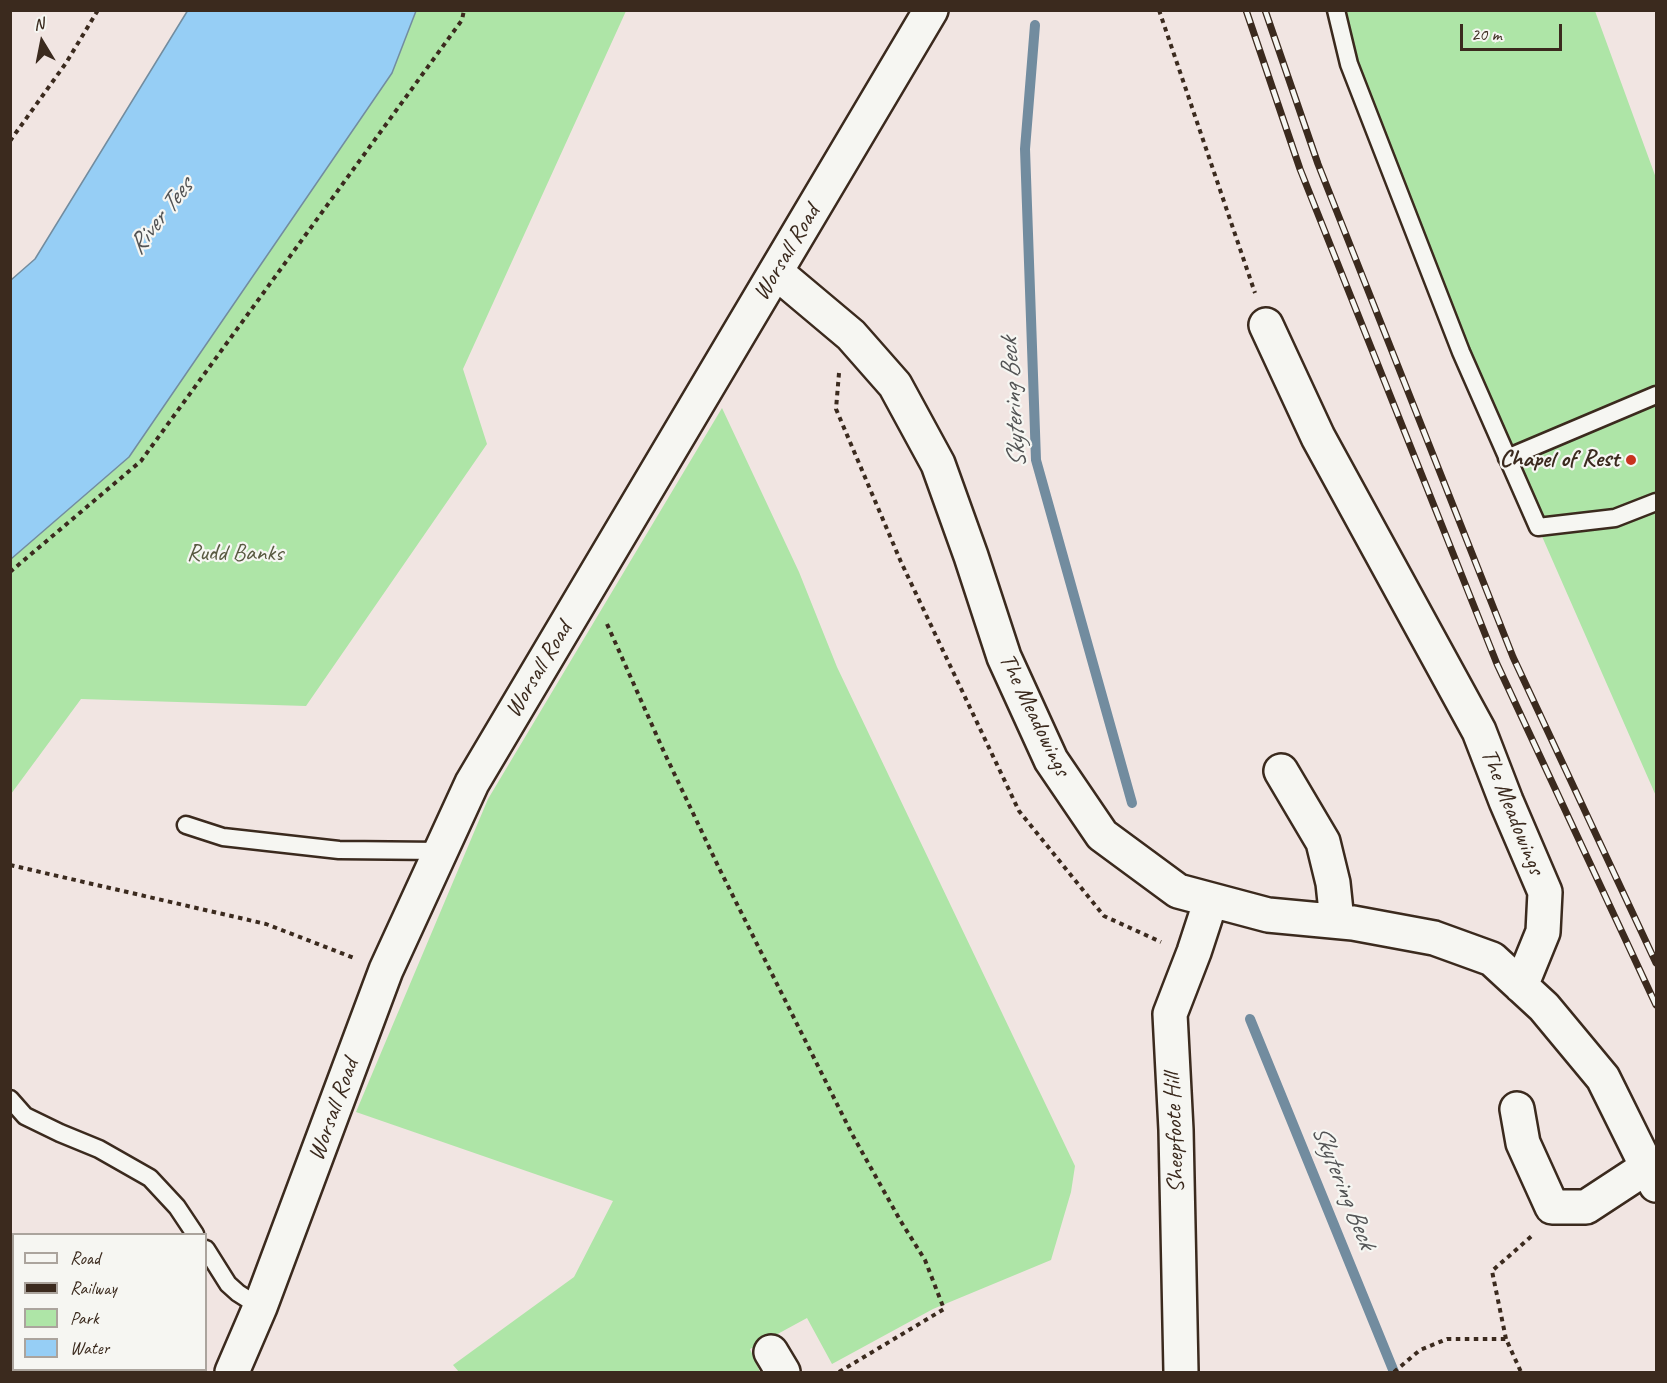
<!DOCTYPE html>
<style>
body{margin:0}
#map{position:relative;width:1667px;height:1383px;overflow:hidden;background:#f1e5e2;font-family:Caveat,sans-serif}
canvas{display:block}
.frame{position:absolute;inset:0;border:12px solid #3b2a1e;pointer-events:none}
.legend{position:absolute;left:12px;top:1233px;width:195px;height:138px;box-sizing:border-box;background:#f6f6f2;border:2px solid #aba49d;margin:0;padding:8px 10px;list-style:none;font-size:18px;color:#3b2a1e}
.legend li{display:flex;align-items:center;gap:12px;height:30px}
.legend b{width:30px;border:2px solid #aba49d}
.north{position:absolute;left:12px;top:12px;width:60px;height:60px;-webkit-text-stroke:4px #f6f6f2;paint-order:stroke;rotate:350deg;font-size:16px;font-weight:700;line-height:24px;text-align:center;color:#3b2a1e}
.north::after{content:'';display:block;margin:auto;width:21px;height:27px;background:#3b2a1e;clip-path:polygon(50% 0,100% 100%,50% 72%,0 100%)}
.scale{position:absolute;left:1460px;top:24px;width:102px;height:27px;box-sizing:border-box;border:3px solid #3b2a1e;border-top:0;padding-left:8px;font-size:18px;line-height:21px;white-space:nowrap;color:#3b2a1e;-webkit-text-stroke:4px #f6f6f2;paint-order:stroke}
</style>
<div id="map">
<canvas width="1667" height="1383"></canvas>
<div class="frame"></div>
<ul class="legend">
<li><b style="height:8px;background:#f6f6f2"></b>Road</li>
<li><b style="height:8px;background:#3b2a1e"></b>Railway</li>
<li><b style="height:16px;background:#aee5a7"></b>Park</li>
<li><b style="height:16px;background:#96cef5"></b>Water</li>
</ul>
<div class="north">N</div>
<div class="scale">20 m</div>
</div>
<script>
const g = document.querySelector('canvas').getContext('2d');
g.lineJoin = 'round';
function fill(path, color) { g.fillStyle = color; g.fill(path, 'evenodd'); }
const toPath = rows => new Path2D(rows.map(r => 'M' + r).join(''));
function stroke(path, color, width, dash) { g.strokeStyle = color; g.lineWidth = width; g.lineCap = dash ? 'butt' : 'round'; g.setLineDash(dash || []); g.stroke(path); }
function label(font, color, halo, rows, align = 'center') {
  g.font = font + ' Caveat,sans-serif'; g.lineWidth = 4.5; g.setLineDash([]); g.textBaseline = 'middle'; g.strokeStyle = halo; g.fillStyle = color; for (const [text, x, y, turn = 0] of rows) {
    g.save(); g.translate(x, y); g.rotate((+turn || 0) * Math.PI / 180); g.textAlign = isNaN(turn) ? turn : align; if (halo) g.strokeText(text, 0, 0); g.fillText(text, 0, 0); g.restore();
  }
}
fill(toPath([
 [416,11,626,11,463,369,487,444,306,706,81,699,11,794,11,559,129,457,392,73],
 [1336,11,1595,11,1656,178,1656,796,1461,352],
 [722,408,799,572,837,667,1075,1166,1071,1192,1051,1260,933,1309,832,1364,807,1318,750,1349,760,1372,459,1372,453,1365,574,1277,613,1201,356,1112,488,799]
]), '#aee5a7');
const water = toPath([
 [188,10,416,11,392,73,129,457,11,559,11,280,35,259,188,10]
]);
fill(water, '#96cef5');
stroke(water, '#728c9f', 1.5);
stroke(toPath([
 [1035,25,1025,149,1036,460,1132,803],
 [1250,1019,1394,1372]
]), '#728c9f', 10);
const lane = toPath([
 [1336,10,1349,64,1461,352,1538,527,1615,518,1656,502],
 [1507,458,1656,395],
 [186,825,223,837,339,850,440,851],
 [10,1099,25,1116,60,1133,99,1149,150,1178,177,1207,195,1234],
 [206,1249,228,1284,238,1293,260,1307]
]);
const street = toPath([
 [776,272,851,335,895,385,938,464,971,556,1004,657,1051,760,1102,835,1178,891,1268,915,1353,923,1434,938,1492,959,1544,1007,1603,1078,1656,1185],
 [1266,325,1318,437,1479,731,1506,801,1545,892,1543,932,1521,986],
 [1281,771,1323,842,1333,883,1337,921],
 [1517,1109,1523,1143,1552,1207,1586,1207,1647,1167],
 [771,1352,783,1372],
 [1181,1372,1176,1130,1170,1014,1194,952,1211,900]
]);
const secondary = toPath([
 [232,1372,260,1307,386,970,472,783,931,10]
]);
stroke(lane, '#3b2a1e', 21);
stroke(street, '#3b2a1e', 38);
stroke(secondary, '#3b2a1e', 38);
stroke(toPath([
 [1159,10,1255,293],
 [10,141,66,63,98,10],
 [839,373,836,409,901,562,1019,811,1104,916,1161,942],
 [10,572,141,461,462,20,464,10],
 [607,624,664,752,719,868,852,1134,900,1220,925,1260,944,1309,839,1372],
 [10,865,266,924,354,958],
 [1506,1339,1492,1271,1534,1234],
 [1394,1372,1420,1350,1447,1339,1506,1339,1521,1372]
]), '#3b2a1e', 4, [4.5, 4.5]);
stroke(lane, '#f6f6f2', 16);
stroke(street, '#f6f6f2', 33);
stroke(secondary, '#f6f6f2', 33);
const rail = toPath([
 [1246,10,1300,169,1497,664,1656,1005],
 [1265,10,1318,164,1513,657,1656,963]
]);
stroke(rail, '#3b2a1e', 7);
stroke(rail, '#f6f6f2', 4.5, [14]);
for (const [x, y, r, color] of [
 [1631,460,6,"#c8321e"]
]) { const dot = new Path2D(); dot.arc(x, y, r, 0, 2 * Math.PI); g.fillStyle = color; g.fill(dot); stroke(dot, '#f6f6f2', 2); }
label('24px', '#3b2a1e', '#f6f6f2', [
 ["Worsall Road",787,253,-59],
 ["Worsall Road",539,670,-59],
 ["The Meadowings",1034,715,64],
 ["The Meadowings",1512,812,68],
 ["Worsall Road",334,1110,-70],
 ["Sheepfoote Hill",1175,1133,-92]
]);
label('bold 24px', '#3b2a1e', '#f6f6f2', [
 ["Chapel of Rest",1619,460]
], 'right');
label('24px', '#585940', '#f6f6f2', [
 ["Rudd Banks",235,554]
]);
label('italic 26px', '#525354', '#f6f6f2', [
 ["River Tees",161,217,-52],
 ["Skytering Beck",1014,403,-94],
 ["Skytering Beck",1343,1187,68]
]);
</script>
